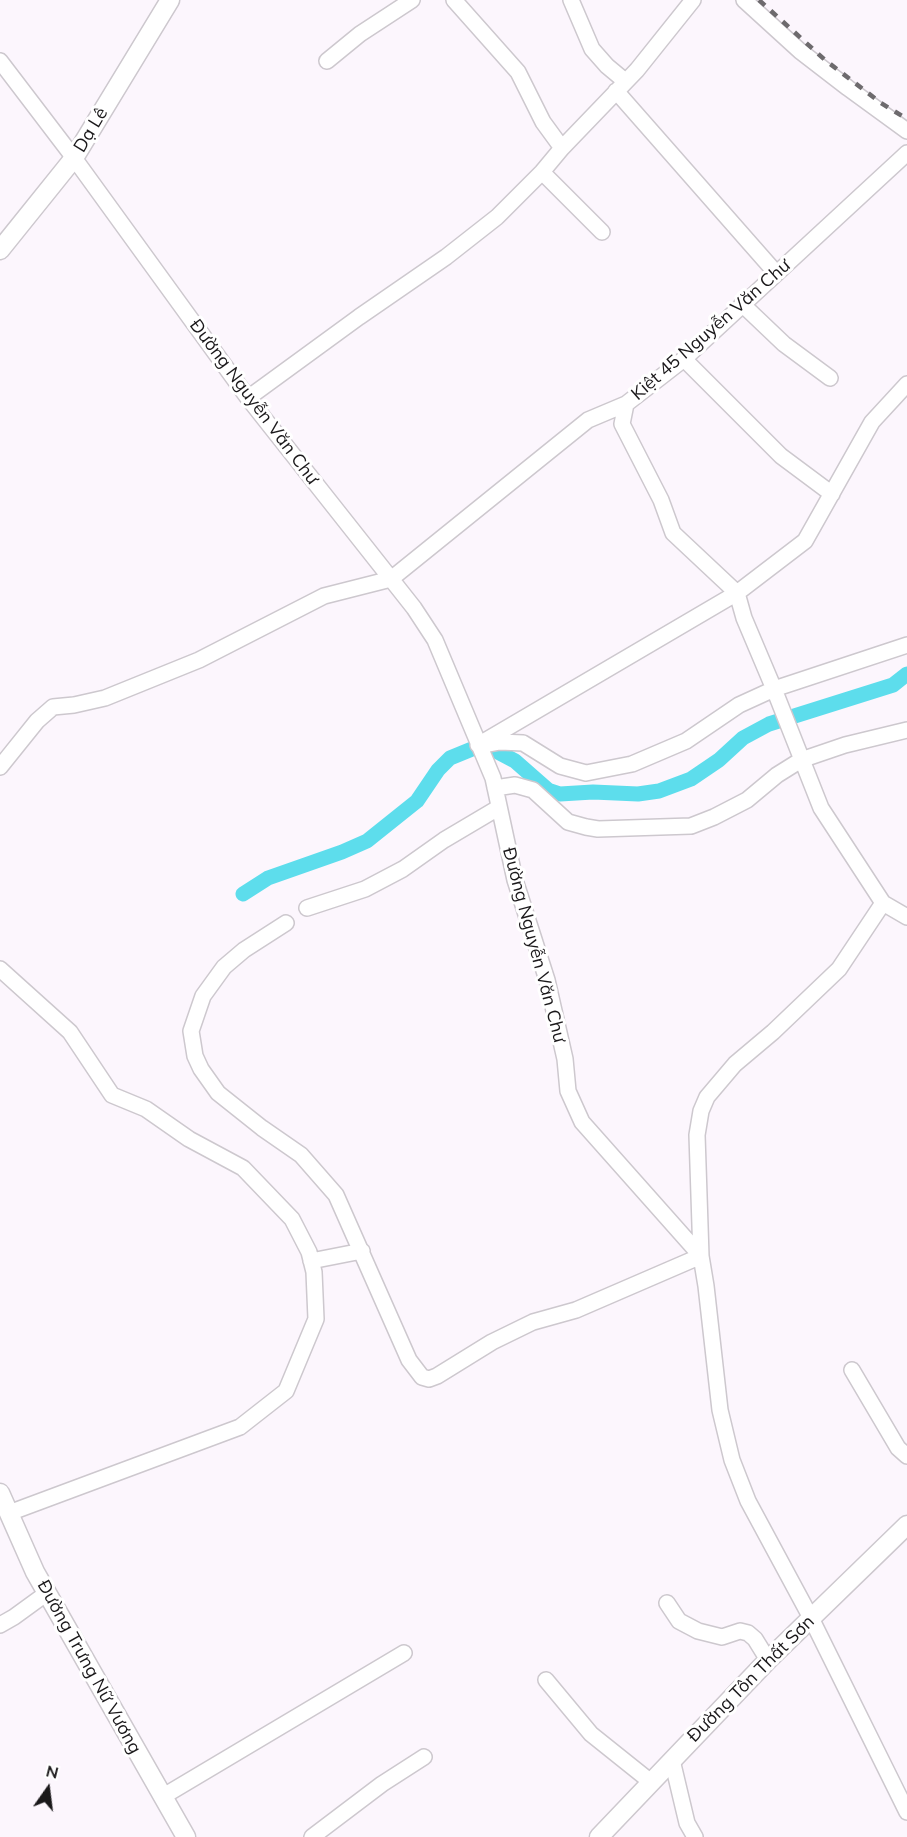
<!DOCTYPE html>
<meta charset="utf-8">
<style>
body{margin:0}
#map{position:relative;width:907px;height:1837px;overflow:hidden;background:#fcf6fd;font-family:Mulish,sans-serif}
canvas{display:block}
.north{position:absolute;left:18px;top:1759px;width:60px;height:60px;-webkit-text-stroke:4px #fff;paint-order:stroke;rotate:14deg;font-size:16px;font-weight:700;line-height:24px;text-align:center;color:#1a181a}
.north::after{content:'';display:block;margin:auto;width:21px;height:27px;background:#1a181a;clip-path:polygon(50% 0,100% 100%,50% 72%,0 100%)}
</style>
<div id="map">
<canvas width="907" height="1837"></canvas>
<div class="north">N</div>
</div>
<script>
const g = document.querySelector('canvas').getContext('2d');
g.lineJoin = 'round';
const toPath = rows => new Path2D(rows.map(r => 'M' + r).join(''));
function stroke(path, color, width, dash) { g.strokeStyle = color; g.lineWidth = width; g.lineCap = dash ? 'butt' : 'round'; g.setLineDash(dash || []); g.stroke(path); }
function label(font, color, halo, rows, align = 'center') {
  g.font = font + ' Mulish,sans-serif'; g.lineWidth = 6; g.setLineDash([]); g.textBaseline = 'middle'; g.strokeStyle = halo; g.fillStyle = color; for (const [text, x, y, turn = 0] of rows) {
    g.save(); g.translate(x, y); g.rotate((+turn || 0) * Math.PI / 180); g.textAlign = isNaN(turn) ? turn : align; if (halo) g.strokeText(text, 0, 0); g.fillText(text, 0, 0); g.restore();
  }
}
stroke(toPath([
 [243,894,268,878,342,852,367,841,417,801,438,770,450,758,472,749,487,748,498,752,515,761,548,790,560,794,593,792,638,794,659,791,691,779,719,760,743,738,769,724,893,685,907,674]
]), '#5dddec', 15);
const minor = toPath([
 [454,0,518,72,543,122,562,148],
 [571,0,592,49,607,66,625,81],
 [744,0,800,51,848,88,907,131],
 [0,61,74,158,248,398,414,608,435,640,493,778,515,880,547,980,565,1059,568,1091,582,1122,701,1256,706,1286,720,1410,732,1460,748,1501,811,1618,907,1812],
 [327,61,360,34,412,0],
 [616,91,776,273],
 [542,172,602,232],
 [742,304,784,344,830,378],
 [684,359,781,456,832,494],
 [248,398,359,317,446,257,497,217,542,172,562,148,637,70,693,0],
 [478,745,737,593,805,541,872,422,907,384],
 [484,745,500,742,523,743,560,766,586,773,632,764,686,741,739,705,774,689,907,645],
 [0,767,37,721,53,707,74,705,105,698,199,660,324,596,391,579,588,420,626,404,684,359,907,153],
 [495,788,515,785,533,790,568,822,586,827,598,829,691,826,714,817,747,800,777,775,801,760,845,745,907,730],
 [883,903,907,917],
 [307,908,365,889,403,869,444,840,498,808],
 [286,923,244,950,224,967,203,996,191,1031,195,1056,201,1069,218,1093,262,1128,301,1155,336,1195,409,1360,422,1377,429,1379,437,1376,492,1342,533,1322,576,1310,701,1256,697,1135,701,1111,707,1097,735,1064,773,1032,839,969,883,903,821,808,774,689,744,618,737,593,673,533,661,500,622,424,626,404],
 [0,969,70,1032,112,1095,146,1109,189,1139,243,1168,292,1219,309,1252,314,1272,316,1319,286,1391,240,1427,9,1513],
 [311,1261,362,1251],
 [852,1370,898,1448,907,1456],
 [667,1603,679,1621,698,1631,722,1637,740,1631,748,1633,755,1639,768,1660],
 [0,1625,14,1617,47,1593],
 [546,1680,591,1734,651,1782],
 [672,1760,687,1823,695,1837],
 [162,1797,404,1653],
 [312,1837,382,1784,424,1757]
]);
const tertiary = toPath([
 [0,250,74,158,170,0],
 [0,1493,35,1572,186,1837],
 [599,1837,768,1660,907,1525]
]);
stroke(minor, '#cdc8ce', 18);
stroke(tertiary, '#cdc8ce', 21);
stroke(minor, '#fff', 15);
stroke(tertiary, '#fff', 18);
stroke(toPath([
 [759,0,825,60,881,103,907,119]
]), '#6d6a6d', 4.5, [8, 8]);
label('18px', '#1a181a', '#fff', [
 ["Dạ Lê",91,130,-59],
 ["Kiệt 45 Nguyễn Văn Chư",711,330,-41],
 ["Đường Nguyễn Văn Chư",254,402,53],
 ["Đường Nguyễn Văn Chư",534,945,75],
 ["Đường Trưng Nữ Vương",89,1667,61],
 ["Đường Tôn Thất Sơn",751,1679,-45]
]);
</script>
